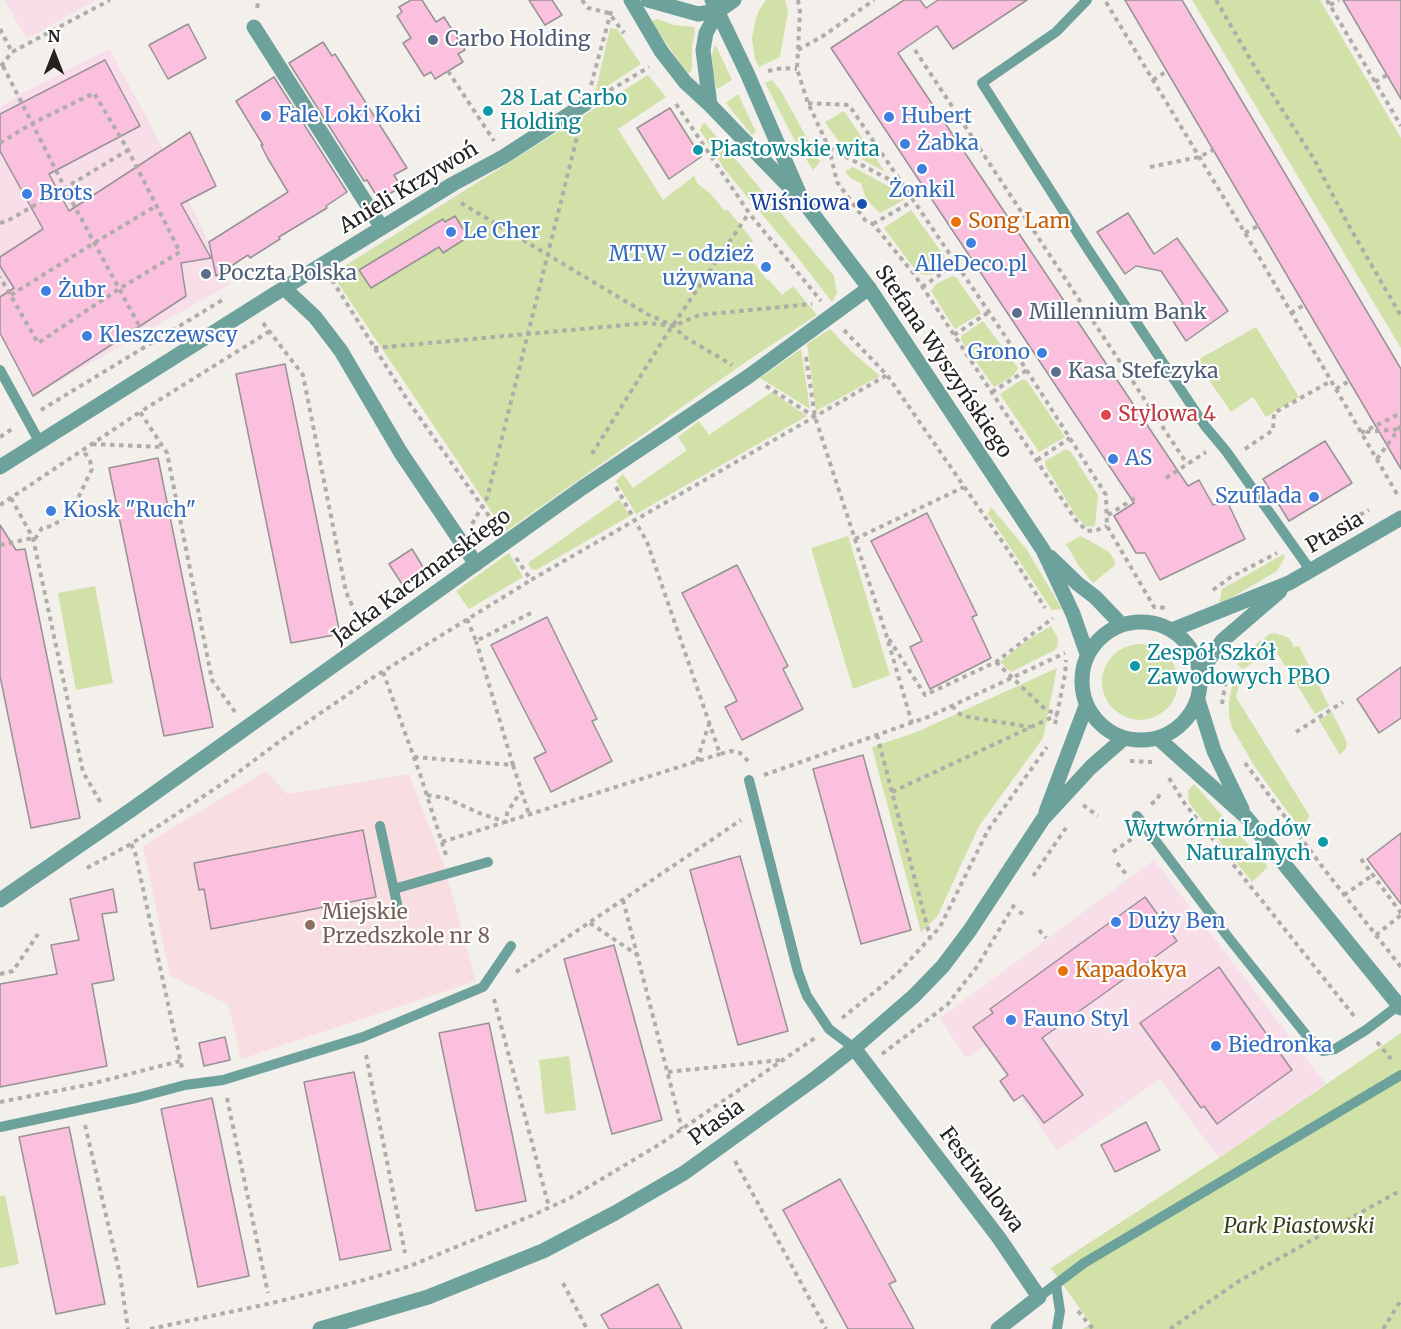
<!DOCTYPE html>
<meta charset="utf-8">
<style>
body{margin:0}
#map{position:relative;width:1401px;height:1329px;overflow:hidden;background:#f3efeb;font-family:Merriweather,serif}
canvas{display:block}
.north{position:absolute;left:24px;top:24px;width:60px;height:60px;-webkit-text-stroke:4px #fff;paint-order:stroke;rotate:0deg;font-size:16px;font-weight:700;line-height:24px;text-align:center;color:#242221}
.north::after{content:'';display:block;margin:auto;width:21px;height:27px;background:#242221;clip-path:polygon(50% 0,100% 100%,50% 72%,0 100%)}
</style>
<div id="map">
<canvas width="1401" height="1329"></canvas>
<div class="north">N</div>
</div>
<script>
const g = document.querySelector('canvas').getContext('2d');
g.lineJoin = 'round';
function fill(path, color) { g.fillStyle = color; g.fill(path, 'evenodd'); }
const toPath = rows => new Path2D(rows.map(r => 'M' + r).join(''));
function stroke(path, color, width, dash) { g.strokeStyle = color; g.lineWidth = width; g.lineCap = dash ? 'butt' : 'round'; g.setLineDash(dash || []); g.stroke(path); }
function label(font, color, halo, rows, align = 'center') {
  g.font = font + ' Merriweather,serif'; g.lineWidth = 4.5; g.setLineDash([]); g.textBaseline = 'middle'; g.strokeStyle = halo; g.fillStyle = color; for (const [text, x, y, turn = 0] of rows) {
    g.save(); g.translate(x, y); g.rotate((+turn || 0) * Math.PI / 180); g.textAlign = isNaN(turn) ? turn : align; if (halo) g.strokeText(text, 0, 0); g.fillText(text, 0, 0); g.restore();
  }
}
fill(toPath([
 [4,0,96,0,27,39],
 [109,49,147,118,230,284,33,396,0,333,0,108,17,96],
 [1154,860,1326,1084,1219,1158,1160,1079,1057,1151,985,1045,966,1058,940,1018]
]), '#f7dee9');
fill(toPath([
 [266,771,287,794,409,774,444,865,476,981,241,1059,228,1004,170,976,143,846]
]), '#f9dee1');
fill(toPath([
 [766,0,785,0,788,11,780,57,759,67,755,59,752,39,755,21,759,10],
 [1192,0,1320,0,1401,138,1401,348],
 [658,19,673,25,694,27,695,33,692,45,692,70,689,73,685,70,652,23,653,20],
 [610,28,617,29,641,64,595,94],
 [716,46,732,80,717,89,713,73,712,55,714,47],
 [648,75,666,97,618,129,663,200,694,176,698,184,710,193,725,211,727,209,753,241,743,249,768,281,769,280,782,295,793,286,817,315,750,359,505,532,332,274],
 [772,80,781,91,820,162,813,170,796,143,765,83],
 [738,94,756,132,752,135,726,103],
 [844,111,885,172,844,149,825,122],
 [705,123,834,276,837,293,832,302,795,254,725,170,700,130,702,125],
 [853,167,901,193,904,200,880,213,866,199,861,183,850,178,845,171],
 [911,210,948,261,946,266,938,272,930,275,921,274,916,271,884,228],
 [952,276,956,277,981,313,955,329,931,291,936,284],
 [983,321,1018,368,1014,375,994,387,961,340,961,336],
 [1256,327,1299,397,1266,417,1253,397,1231,412,1196,361],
 [830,329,852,352,880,376,816,411,807,344],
 [801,349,810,409,760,378],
 [1023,379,1027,381,1065,437,1039,452,1000,394],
 [772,392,807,416,636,514,616,481,623,474,633,488,687,450,678,437,699,421,709,435],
 [1066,449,1071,452,1098,495,1095,525,1092,527,1086,526,1076,516,1045,465,1045,461],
 [619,499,630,516,536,570,531,569,528,563],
 [991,507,1027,550,1062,609,1052,610,988,514],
 [848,536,890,675,853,689,811,548],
 [1081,536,1109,552,1115,561,1114,566,1093,583,1079,566,1066,544],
 [509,553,523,577,469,609,456,591],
 [1284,554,1284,559,1277,571,1219,605,1222,589],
 [95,586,113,683,76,690,58,593],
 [1051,626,1058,639,1057,648,1053,651,1011,672,1000,662,1026,641],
 [1275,633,1289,638,1294,647,1299,646,1329,706,1315,714,1274,648,1243,669,1238,665,1238,659,1245,652,1270,634],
 '1102 682a38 38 0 1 1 76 0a38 38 0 1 1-76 0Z',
 [1057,668,1043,738,979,826,937,917,921,932,872,747,917,732],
 [1238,669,1242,671,1236,697,1309,815,1303,833,1255,767,1232,728,1229,716,1229,702,1235,672],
 [1332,712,1347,742,1346,748,1340,755,1319,720],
 [1194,784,1268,867,1252,882,1189,803,1188,791],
 [1401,1033,1401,1329,1083,1329,1091,1324,1051,1268,1219,1158],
 [569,1056,576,1110,545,1114,539,1060],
 [5,1195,19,1264,0,1268,0,1196]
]), '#d1e1a8');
const building = toPath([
 [411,0,422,0,436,22,444,17,465,50,458,54,463,62,435,79,431,72,424,76,403,43,411,38,397,16,402,12,399,7,411,0],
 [529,0,552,0,562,15,545,25,529,0],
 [904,0,920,0,926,8,938,0,1027,0,953,49,937,26,898,53,1188,486,1199,480,1213,505,1226,499,1245,539,1160,580,1145,553,1136,553,1114,516,1134,503,831,48,904,0],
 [1125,0,1182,0,1401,369,1401,469,1125,0],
 [1343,0,1401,0,1401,99,1343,0],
 [188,24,206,58,168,79,149,45,188,24],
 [323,42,332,56,335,54,407,168,394,175,401,187,379,200,367,180,364,181,289,63,323,42],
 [105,60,140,126,49,174,69,211,190,132,216,186,181,204,211,258,181,263,186,296,33,396,0,333,0,297,14,288,0,266,0,257,43,229,0,151,0,114,105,60],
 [274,77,347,192,326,206,327,208,279,237,280,239,250,258,248,255,216,276,209,242,288,192,267,157,261,145,263,145,236,101,274,77],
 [670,108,701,157,669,179,637,128,670,108],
 [1128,213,1154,254,1177,238,1228,311,1186,341,1169,315,1183,304,1161,271,1136,266,1125,274,1097,232,1128,213],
 [455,216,468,237,443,253,439,247,371,288,359,270,443,219,445,222,455,216],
 [285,364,340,634,291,643,236,374,285,364],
 [1325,441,1352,483,1289,521,1263,479,1325,441],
 [158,458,213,727,164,736,109,468,158,458],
 [927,513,977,615,972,617,991,658,930,689,910,647,922,641,871,541,927,513],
 [0,525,16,550,25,549,80,818,31,828,0,676,0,525],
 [412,549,425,570,402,584,389,564,412,549],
 [737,565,788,666,783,669,803,709,742,740,725,707,737,701,682,593,737,565],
 [547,617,597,719,592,721,612,761,551,792,534,758,546,752,491,645,547,617],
 [1401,667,1401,718,1379,733,1357,699,1401,667],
 [863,755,911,930,861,944,813,769,863,755],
 [363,830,376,897,211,929,204,889,199,890,194,863,363,830],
 [1401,833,1401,904,1367,859,1401,833],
 [740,856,788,1031,738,1045,690,870,740,856],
 [113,889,117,912,102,914,114,980,92,984,107,1066,0,1087,0,984,57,974,51,945,79,940,70,899,113,889],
 [1145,897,1177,941,1042,1038,1083,1095,1044,1123,1023,1095,1014,1101,1000,1081,1008,1075,973,1027,993,1013,990,1009,1145,897],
 [614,945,662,1120,612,1134,564,959,614,945],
 [1219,967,1292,1070,1217,1124,1204,1106,1201,1108,1140,1023,1219,967],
 [489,1023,526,1201,476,1211,439,1033,489,1023],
 [225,1037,230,1060,204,1066,199,1043,225,1037],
 [354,1072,391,1250,340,1260,304,1082,354,1072],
 [212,1098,249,1276,198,1287,161,1109,212,1098],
 [1146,1122,1160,1150,1115,1172,1101,1145,1146,1122],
 [69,1127,105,1304,56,1314,19,1137,69,1127],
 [840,1179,896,1281,889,1284,914,1329,848,1329,783,1210,840,1179],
 [658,1284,682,1329,609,1329,601,1315,658,1284]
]);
fill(building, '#fac0dd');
stroke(building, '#979295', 1.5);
stroke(toPath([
 [582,0,588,8,609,13,624,33],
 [798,0,800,12,797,69,808,103,829,148,837,182,865,220,873,224,914,274,1075,519,1087,531,1097,530,1107,526],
 [1216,0,1256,69,1314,159,1349,226,1401,316],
 [1327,0,1401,126],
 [1106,2,1245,233,1397,494],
 [1330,5,1339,0],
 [257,8,259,0],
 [0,29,12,52],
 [798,50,823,36,874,0],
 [915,50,1187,464],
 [1,66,12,52,110,0],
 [3,66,69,196,149,344],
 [448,71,494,141],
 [768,71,782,68,797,69],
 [1153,80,1167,71],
 [1375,82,1387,75],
 [591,85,612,8],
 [602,95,649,67],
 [808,103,849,105,1003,333,1106,495,1107,526,1154,607,1169,608],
 [676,104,749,213,821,301],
 [0,143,31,124,94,93,128,150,180,252,119,289,38,343,0,277],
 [829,148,902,186],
 [1150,167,1199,157,1213,150],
 [461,203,647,314,674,326,683,336,732,365],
 [0,223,7,221,65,188,128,150],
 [873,224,913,201],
 [1245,233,1258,226],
 [332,280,408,401,496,526],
 [922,287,956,264],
 [11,295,94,243,156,206],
 [1291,313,1304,305],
 [263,323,303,375,346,592,359,621],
 [844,330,887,375,1008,550,1045,608],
 [954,335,989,312],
 [374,348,647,323,674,326,699,315,812,304],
 [806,357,815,417,886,634,912,723],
 [766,386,815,417],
 [1336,389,1349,381],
 [992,392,1027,370],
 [41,410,224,299],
 [1366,432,1400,429],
 [1361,433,1401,413],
 [0,437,12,429],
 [92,444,163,447],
 [1245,449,1273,430,1274,413,1331,381],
 [592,454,663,340,749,213],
 [1377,459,1401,426],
 [1037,460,1070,438],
 [1166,478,1206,452],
 [616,487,647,542,720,754,731,751,740,753,749,762],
 [11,498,33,538,83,772,102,805],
 [0,505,140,412],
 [1108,515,1135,498],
 [472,524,487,498,578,133],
 [35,539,42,528,52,526,64,518,78,498,92,469,90,461,83,450],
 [855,539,964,487],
 [1312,540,1369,510],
 [0,545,33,538],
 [516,558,531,580,887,375],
 [1213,590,1231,577,1277,553],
 [467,619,476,641,531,613],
 [889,639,925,695,996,662,1053,618],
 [996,662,1046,710,1057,714],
 [383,672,420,774,446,855],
 [1222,704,1227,673],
 [952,706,962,716,1030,727],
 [235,712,212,680,167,453,140,412,270,331],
 [1055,724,1065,675,1066,660],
 [1296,732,1343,702],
 [877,735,930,937],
 [414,757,513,765,476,641],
 [697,761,709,724],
 [1130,761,1152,762],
 [1245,763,1324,869,1401,967],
 [513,765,529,814],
 [764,775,928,717,1065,653],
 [1169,778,1185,804,1354,1016],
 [892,792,1057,715],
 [427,795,446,798,479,813,506,822,507,813,521,791],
 [1151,804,1157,800,1161,791],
 [1083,805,1098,816],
 [442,842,720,754],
 [131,844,135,852,182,1068],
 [1113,852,1133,838],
 [1361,859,1401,913],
 [1117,863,1126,874],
 [87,868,131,844,225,782,287,736,369,680,531,580],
 [1033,876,1068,825],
 [1344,895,1373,875],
 [623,900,682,1129],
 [1019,912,1026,915],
 [590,923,639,956],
 [1039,930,1046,938],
 [1376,935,1401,915],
 [516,972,741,820],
 [0,974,13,971,38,934],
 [494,999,549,1207],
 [842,1018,897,974,940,927,988,830,1047,747],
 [1377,1042,1391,1059],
 [882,1054,947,1005,976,968,1016,902],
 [366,1055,405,1253],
 [668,1072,781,1060],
 [227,1098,268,1293],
 [0,1102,87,1085,180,1061],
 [85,1125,120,1275,128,1329],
 [735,1161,826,1329],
 [563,1283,587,1329],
 [1078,1311,1093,1329],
 [150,1329,272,1303,368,1279,410,1266,531,1216,570,1198,660,1144,815,1038],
 [1170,1329,1239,1281,1401,1190],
 [1383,1329,1401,1300]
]), '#afaca9', 4, [4.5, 4.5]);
stroke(toPath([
 [1087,0,1056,32,982,83,1089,251,1205,426,1226,451,1311,571],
 [0,370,39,441],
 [749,780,798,972,807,996,829,1029,854,1048],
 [1137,816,1228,937,1307,1036,1323,1051,1335,1049,1366,1030,1399,1005],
 [380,826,399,913],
 [394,889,488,862],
 [0,1127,136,1098,185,1085,223,1080,363,1037,483,987,511,946],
 [1056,1285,1060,1311,1057,1329],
 [1039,1297,1084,1263,1401,1075]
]), '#6ca19c', 10);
stroke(toPath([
 [254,27,382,228],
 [284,288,315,317,341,351,401,453,476,564],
 [0,467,284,288,453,184,503,157,585,104],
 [0,900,131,810,582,488,749,376,869,288],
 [854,1048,999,1238,1039,1297,998,1329]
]), '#6ca19c', 15);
stroke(toPath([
 [631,0,661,51,685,82,710,105,803,201,869,288,1043,550,1073,614,1087,654],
 [648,0,698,14,718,11,734,0],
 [712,0,747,73,799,193],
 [710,105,703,50,706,33,718,11],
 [1050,557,1078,584,1095,597,1121,624],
 '1082 681a59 59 0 1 1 118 0a59 59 0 1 1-118 0Z',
 [1172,630,1289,583,1401,518],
 [1201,671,1222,641,1280,591],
 [1198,700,1214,751,1242,809],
 [1159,739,1246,817,1401,1008],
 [1046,812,1086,706],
 [320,1329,428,1297,543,1251,615,1213,684,1173,817,1077,854,1048,914,996,943,966,970,930,1043,819,1091,767,1123,739]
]), '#6ca19c', 15);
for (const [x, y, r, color] of [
 [433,40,6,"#5c6f8a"],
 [488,111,6,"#0f9aa8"],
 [266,116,6,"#3f7fe0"],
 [889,117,6,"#3f7fe0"],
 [905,144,6,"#3f7fe0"],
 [698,150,6,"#0f9aa8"],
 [922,169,6,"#3f7fe0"],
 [27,194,6,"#3f7fe0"],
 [862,204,6,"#1a4fb4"],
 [956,222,6,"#e8710a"],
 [451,232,6,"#3f7fe0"],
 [971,243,6,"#3f7fe0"],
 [766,267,6,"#3f7fe0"],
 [206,274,6,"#5c6f8a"],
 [46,291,6,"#3f7fe0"],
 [1017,313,6,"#5c6f8a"],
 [87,336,6,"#3f7fe0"],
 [1042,353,6,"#3f7fe0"],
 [1056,372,6,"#5c6f8a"],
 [1106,415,6,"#e0444e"],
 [1113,459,6,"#3f7fe0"],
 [1314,497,6,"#3f7fe0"],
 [51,511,6,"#3f7fe0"],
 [1135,666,6,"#0f9aa8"],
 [1323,842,6,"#0f9aa8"],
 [1116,922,6,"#3f7fe0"],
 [310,925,6,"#8d6e63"],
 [1063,971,6,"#e8710a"],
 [1011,1020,6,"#3f7fe0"],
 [1216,1046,6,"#3f7fe0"]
]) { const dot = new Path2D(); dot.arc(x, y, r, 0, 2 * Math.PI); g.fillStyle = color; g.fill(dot); stroke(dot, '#fff', 2); }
label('21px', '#4e5e75', '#fff', [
 ["Carbo Holding",445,40],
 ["Poczta Polska",218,274],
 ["Millennium Bank",1029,313],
 ["Kasa Stefczyka",1068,372]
], 'left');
label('21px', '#0d838f', '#fff', [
 ["28 Lat Carbo",500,99],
 ["Holding",500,123],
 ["Piastowskie wita",710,150],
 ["Zespół Szkół",1147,654],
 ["Zawodowych PBO",1147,678],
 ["Wytwórnia Lodów",1311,830,"right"],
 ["Naturalnych",1311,854,"right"]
], 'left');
label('21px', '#366cbe', '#fff', [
 ["Fale Loki Koki",278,116],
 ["Hubert",901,117],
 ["Żabka",917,144],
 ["Żonkil",922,191,"center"],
 ["Brots",39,194],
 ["Le Cher",463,232],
 ["MTW - odzież",754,255,"right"],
 ["używana",754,279,"right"],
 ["AlleDeco.pl",971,265,"center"],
 ["Żubr",58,291],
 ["Kleszczewscy",99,336],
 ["Grono",1030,353,"right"],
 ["AS",1125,459],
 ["Szuflada",1302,497,"right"],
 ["Kiosk \"Ruch\"",63,511],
 ["Duży Ben",1128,922],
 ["Fauno Styl",1023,1020],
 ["Biedronka",1228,1046]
], 'left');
label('21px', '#242221', '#fff', [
 ["Anieli Krzywoń",409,188,-31],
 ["Stefana Wyszyńskiego",943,362,56],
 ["Ptasia",1335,533,-30],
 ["Jacka Kaczmarskiego",422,577,-36],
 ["Ptasia",717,1123,-36],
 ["Festiwalowa",981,1180,53]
]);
label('21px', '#164399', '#fff', [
 ["Wiśniowa",850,204]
], 'right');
label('21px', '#c56008', '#fff', [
 ["Song Lam",968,222],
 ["Kapadokya",1075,971]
], 'left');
label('21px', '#be3a42', '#fff', [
 ["Stylowa 4",1118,415]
], 'left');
label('21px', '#785e54', '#fff', [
 ["Miejskie",322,913],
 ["Przedszkole nr 8",322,937]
], 'left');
label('italic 21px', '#363f17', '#fff', [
 ["Park Piastowski",1299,1227]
]);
</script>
